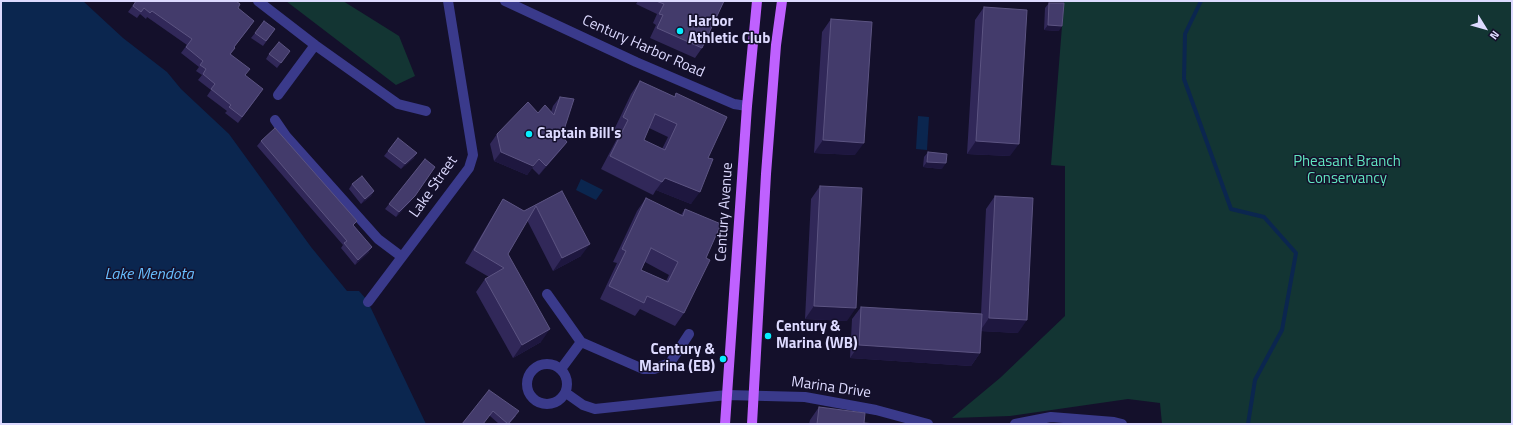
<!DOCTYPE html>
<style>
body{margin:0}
#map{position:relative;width:1513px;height:425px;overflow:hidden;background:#14102b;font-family:"Titillium Web",sans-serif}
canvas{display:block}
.frame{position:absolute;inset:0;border:2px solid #dddaff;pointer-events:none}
.north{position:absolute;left:1465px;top:8px;width:40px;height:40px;-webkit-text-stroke:3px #14102b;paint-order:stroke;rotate:127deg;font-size:11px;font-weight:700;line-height:16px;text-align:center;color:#dddaff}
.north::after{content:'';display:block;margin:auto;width:14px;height:18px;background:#dddaff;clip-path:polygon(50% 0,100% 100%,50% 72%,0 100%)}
</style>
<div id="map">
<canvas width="1513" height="425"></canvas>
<div class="frame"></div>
<div class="north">N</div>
</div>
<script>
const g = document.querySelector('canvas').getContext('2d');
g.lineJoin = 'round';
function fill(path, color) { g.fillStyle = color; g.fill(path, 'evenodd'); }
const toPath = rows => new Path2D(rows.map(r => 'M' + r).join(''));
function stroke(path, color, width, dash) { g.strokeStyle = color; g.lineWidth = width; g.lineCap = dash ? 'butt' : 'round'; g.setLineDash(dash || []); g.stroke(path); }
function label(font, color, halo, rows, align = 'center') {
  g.font = font + ' "Titillium Web",sans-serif'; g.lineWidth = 3; g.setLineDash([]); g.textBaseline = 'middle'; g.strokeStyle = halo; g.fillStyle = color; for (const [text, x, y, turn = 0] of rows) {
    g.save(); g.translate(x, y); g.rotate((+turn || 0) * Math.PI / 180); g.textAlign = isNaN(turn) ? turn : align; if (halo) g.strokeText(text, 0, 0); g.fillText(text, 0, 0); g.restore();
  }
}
fill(toPath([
 [286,1,343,1,399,36,415,76,396,85],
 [1064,1,1512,1,1512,424,1162,424,1160,403,1128,399,1010,416,952,418,1000,378,1065,316,1065,166,1051,165]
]), '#133533');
fill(toPath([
 [1,1,83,1,123,38,167,72,181,89,229,134,311,247,347,291,359,291,367,300,426,424,1,424],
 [918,116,929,117,927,150,916,149],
 [581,179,603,190,596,200,576,190]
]), '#0b264f');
stroke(toPath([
 [1201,1,1185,34,1184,79,1231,209,1264,217,1296,253,1282,330,1255,380,1248,424]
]), '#0b264f', 4);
stroke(toPath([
 [258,1,315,45,398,104,426,111],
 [505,1,636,62,734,104,747,106],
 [278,95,315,45],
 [275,120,286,136,378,239,402,257],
 [547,294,581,342,643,369,654,369,670,363,689,334],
 [368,302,469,168,473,155,448,1],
 '527 384a20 20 0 1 1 40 0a20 20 0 1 1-40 0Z',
 [561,369,581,342],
 [566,393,583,405,595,409,727,395,805,397,876,410,928,424],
 [1015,424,1051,417,1114,422,1122,424]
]), '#3a3a8b', 10);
stroke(toPath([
 [725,424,747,106,757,1],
 [752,424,766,174,776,45,782,1]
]), '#bf61ff', 10);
fill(toPath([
 [136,1,238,8,250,27,234,47,231,54,259,95,238,123,225,113,227,111,207,96,211,90,198,80,202,75,196,71,199,67,181,53,187,45,147,17,146,19,140,14,137,18,128,12],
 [638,1,724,1,702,48,695,58,650,38,656,25,653,23,657,14,636,4],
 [1049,3,1059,31,1044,30,1045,8],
 [984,7,1010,156,967,154,975,20],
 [831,19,855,155,814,153,822,32],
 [275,29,263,46,251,38,255,33],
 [290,51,277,68,266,59,269,54],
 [640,81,674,97,676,93,708,158,691,204,656,190,653,195,601,169,620,133,614,130,631,94],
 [649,128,668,137,662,149,644,140],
 [560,97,562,136,567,142,560,151,539,175,532,168,527,175,494,161,490,144,497,134,538,113,551,112,553,106],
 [261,141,354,226,369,252,355,265,341,248,343,245,257,146],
 [388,151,414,158,401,169,384,156],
 [928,152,942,169,923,167,924,157],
 [352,184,374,191,371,196,361,204,349,189],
 [820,186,847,321,805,319,811,199],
 [562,191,581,256,553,271,527,220,508,254,541,342,513,358,476,292,485,279,489,277,465,263,495,212,503,199,524,211],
 [995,196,1018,333,981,331,980,353,971,366,850,358,852,319,861,307,981,314,986,209],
 [646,198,681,215,685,209,706,258,684,313,675,326,640,309,635,316,600,299,617,263,613,262,637,211],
 [645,262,669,275,666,281,641,270],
 [411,201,396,217,385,209,389,204],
 [489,390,516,416,509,424,499,424,490,416],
 [819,407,864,423,877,424,809,424,810,420]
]), '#312859');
fill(toPath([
 [1048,25,1062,26,1059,31,1044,30],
 [823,140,864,143,855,155,814,153],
 [976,141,1019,144,1010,156,967,154],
 [567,142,560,151,539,175,546,166],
 [501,152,539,159,527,175,494,161],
 [417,153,414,158,401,169,405,164],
 [927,162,946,163,942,169,923,167],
 [435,167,411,201,396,217,399,212],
 [665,178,700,192,691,204,656,190],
 [374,191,371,196,361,204,365,199],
 [590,244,581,256,553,271,562,258],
 [372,247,369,252,355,265,358,260],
 [814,306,856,308,847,321,805,319],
 [989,318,1027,320,1018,333,980,331],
 [550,329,541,342,513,358,522,345],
 [859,345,980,353,971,366,850,358]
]), '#1e173f');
const building = toPath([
 [136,1,236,1,240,4,238,8,254,21,234,47,235,48,230,54,250,69,245,75,263,89,242,117,229,107,231,105,211,89,215,84,203,74,206,69,200,65,203,61,186,47,192,39,152,11,150,13,144,8,141,12,133,6,136,1],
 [656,1,724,1,702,48,657,28,663,15,659,14,664,4,656,1],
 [1049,3,1064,3,1062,26,1048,25,1049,3],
 [984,7,1027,10,1019,144,976,141,984,7],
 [831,19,872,22,864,143,823,140,831,19],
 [264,21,275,29,266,41,255,33,264,21],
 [279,42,290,51,281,63,269,54,279,42],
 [640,81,675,97,676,93,727,117,708,158,713,159,700,192,665,178,662,182,610,156,628,120,623,117,640,81],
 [655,114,677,124,665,150,644,140,655,114],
 [560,97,574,99,562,136,567,142,546,166,539,159,533,166,501,152,497,134,528,102,538,113,545,105,554,115,560,97],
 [275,128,357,221,353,225,372,247,358,260,344,243,347,241,261,141,275,128],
 [398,138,417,153,405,164,388,151,398,138],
 [928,152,947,154,946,163,927,162,928,152],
 [425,159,435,167,415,196,399,212,389,204,425,159],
 [362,176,374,191,365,199,352,184,362,176],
 [820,186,862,188,856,308,814,306,820,186],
 [562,191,590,244,562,258,536,206,508,254,550,329,522,345,485,279,504,268,474,250,503,199,524,211,562,191],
 [995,196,1033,198,1027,320,989,318,995,196],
 [646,198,683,216,685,209,721,224,706,258,710,260,684,313,647,296,644,303,609,286,626,251,622,249,646,198],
 [651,248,678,262,668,282,641,270,651,248],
 [861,307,982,314,980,353,859,345,861,307],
 [489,390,519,411,508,424,493,411,483,424,462,424,489,390],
 [819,407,865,413,864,423,877,424,817,424,819,407]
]);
fill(building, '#433b6b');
stroke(building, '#5c5482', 1);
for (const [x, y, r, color] of [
 [680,31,4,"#06eeff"],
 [529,134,4,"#06eeff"],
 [768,336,4,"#06eeff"],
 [723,359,4,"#06eeff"]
]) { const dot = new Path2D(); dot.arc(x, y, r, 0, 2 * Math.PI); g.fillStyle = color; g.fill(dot); stroke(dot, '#14102b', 1.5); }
label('bold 15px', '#dddaff', '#14102b', [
 ["Harbor",688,22],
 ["Athletic Club",688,39],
 ["Captain Bill's",537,134],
 ["Century &",776,327],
 ["Marina (WB)",776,344],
 ["Century &",715,350,"right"],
 ["Marina (EB)",715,367,"right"]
], 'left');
label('15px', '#dddaff', '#14102b', [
 ["Century Harbor Road",643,47,24],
 ["Lake Street",434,187,-55],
 ["Century Avenue",725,212,-86],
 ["Marina Drive",831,388,8]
]);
label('15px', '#60e5bf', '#14102b', [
 ["Pheasant Branch",1347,162],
 ["Conservancy",1347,179]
]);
label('italic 16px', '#68beff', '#14102b', [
 ["Lake Mendota",149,275]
]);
</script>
